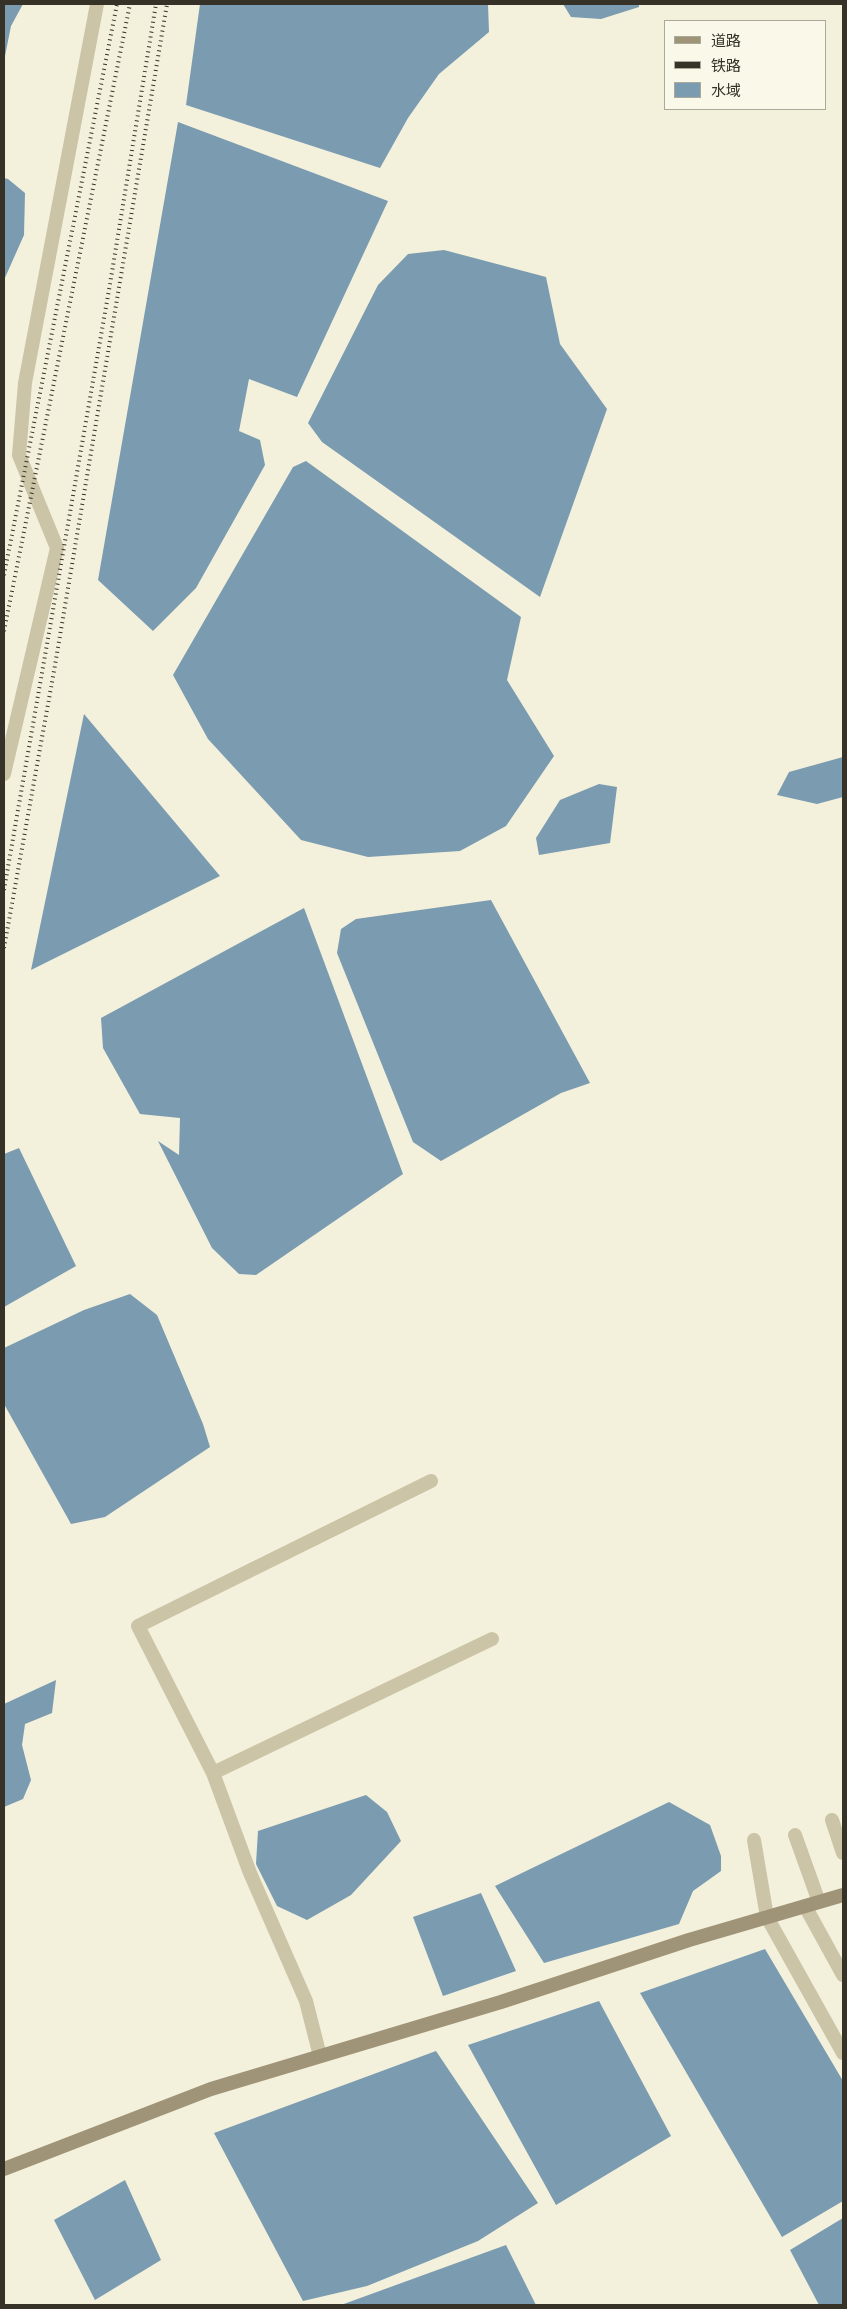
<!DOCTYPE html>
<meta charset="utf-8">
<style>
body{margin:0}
#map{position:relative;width:847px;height:2309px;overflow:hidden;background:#f3f0dc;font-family:"PT Sans","Noto Sans SC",sans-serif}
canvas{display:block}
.frame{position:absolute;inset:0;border:5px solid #373228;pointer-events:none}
.legend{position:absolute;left:664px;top:20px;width:162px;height:90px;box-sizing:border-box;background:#faf8e8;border:1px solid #aca99b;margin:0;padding:6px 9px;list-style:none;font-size:15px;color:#373228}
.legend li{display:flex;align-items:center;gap:10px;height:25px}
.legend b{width:25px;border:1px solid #aca99b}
</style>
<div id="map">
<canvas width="847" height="2309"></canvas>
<div class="frame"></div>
<ul class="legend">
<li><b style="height:6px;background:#9f9478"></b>道路</li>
<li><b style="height:6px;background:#373228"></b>铁路</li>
<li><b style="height:14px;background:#7a9bb0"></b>水域</li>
</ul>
</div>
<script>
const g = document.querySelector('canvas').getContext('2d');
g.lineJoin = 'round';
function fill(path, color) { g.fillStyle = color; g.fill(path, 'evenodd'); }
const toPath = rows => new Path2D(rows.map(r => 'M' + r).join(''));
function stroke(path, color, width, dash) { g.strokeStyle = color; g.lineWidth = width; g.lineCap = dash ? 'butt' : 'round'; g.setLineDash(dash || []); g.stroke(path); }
fill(toPath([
 [4,4,23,4,11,26,4,61],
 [200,4,488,4,489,32,439,74,408,118,380,168,186,105],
 [563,4,639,4,639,7,601,19,571,17],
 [178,122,388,201,297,397,249,379,239,431,260,440,265,465,196,588,153,631,98,580],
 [4,178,8,179,25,193,24,235,4,280],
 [444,250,546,277,560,344,607,409,540,597,322,442,308,423,378,285,408,254],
 [306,461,521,617,507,680,554,756,506,826,460,851,368,857,301,840,208,739,173,675,293,467],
 [84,714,220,876,31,970],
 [843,757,843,797,817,804,777,795,789,772],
 [599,784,617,787,610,843,539,855,536,838,560,800],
 [491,900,590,1083,561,1093,441,1161,413,1142,337,953,341,929,356,919],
 [304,908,403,1174,256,1275,239,1274,212,1248,158,1141,179,1155,180,1118,140,1114,103,1048,101,1018],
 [19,1148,76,1266,4,1307,4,1154],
 [130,1294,157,1315,203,1424,210,1447,105,1517,71,1524,4,1404,4,1348,84,1310],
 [56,1680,52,1713,25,1724,22,1745,31,1780,23,1799,4,1807,4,1704],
 [366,1795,387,1812,401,1841,351,1895,307,1920,277,1906,256,1864,258,1831],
 [669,1802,710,1825,721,1856,721,1871,693,1891,679,1924,544,1963,495,1886],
 [481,1893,516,1971,443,1996,413,1917],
 [765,1949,843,2081,843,2201,782,2237,640,1993],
 [599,2001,671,2136,556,2205,468,2045],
 [436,2051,538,2203,478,2241,367,2286,303,2301,214,2133],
 [125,2180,161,2260,95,2300,54,2220],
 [843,2218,843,2305,819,2305,790,2250],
 [506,2245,536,2305,341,2305]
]), '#7a9bb0');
stroke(toPath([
 [4,774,57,548,19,455,25,383,97,4],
 [213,1773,492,1639],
 [832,1820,843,1853],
 [795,1835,819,1902],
 [754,1840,767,1917,843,2053],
 [805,1906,843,1975],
 [320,2056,306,2001,250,1873,213,1773,138,1626,431,1481]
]), '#cbc4a7', 14);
stroke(toPath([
 [4,2169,211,2089,501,2002,689,1940,843,1895]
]), '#9f9478', 14);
stroke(toPath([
 [4,575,117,4],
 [4,631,130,4],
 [4,890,110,284,156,4],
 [4,948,54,671,167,4]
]), '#373228', 4, [1, 4]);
</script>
